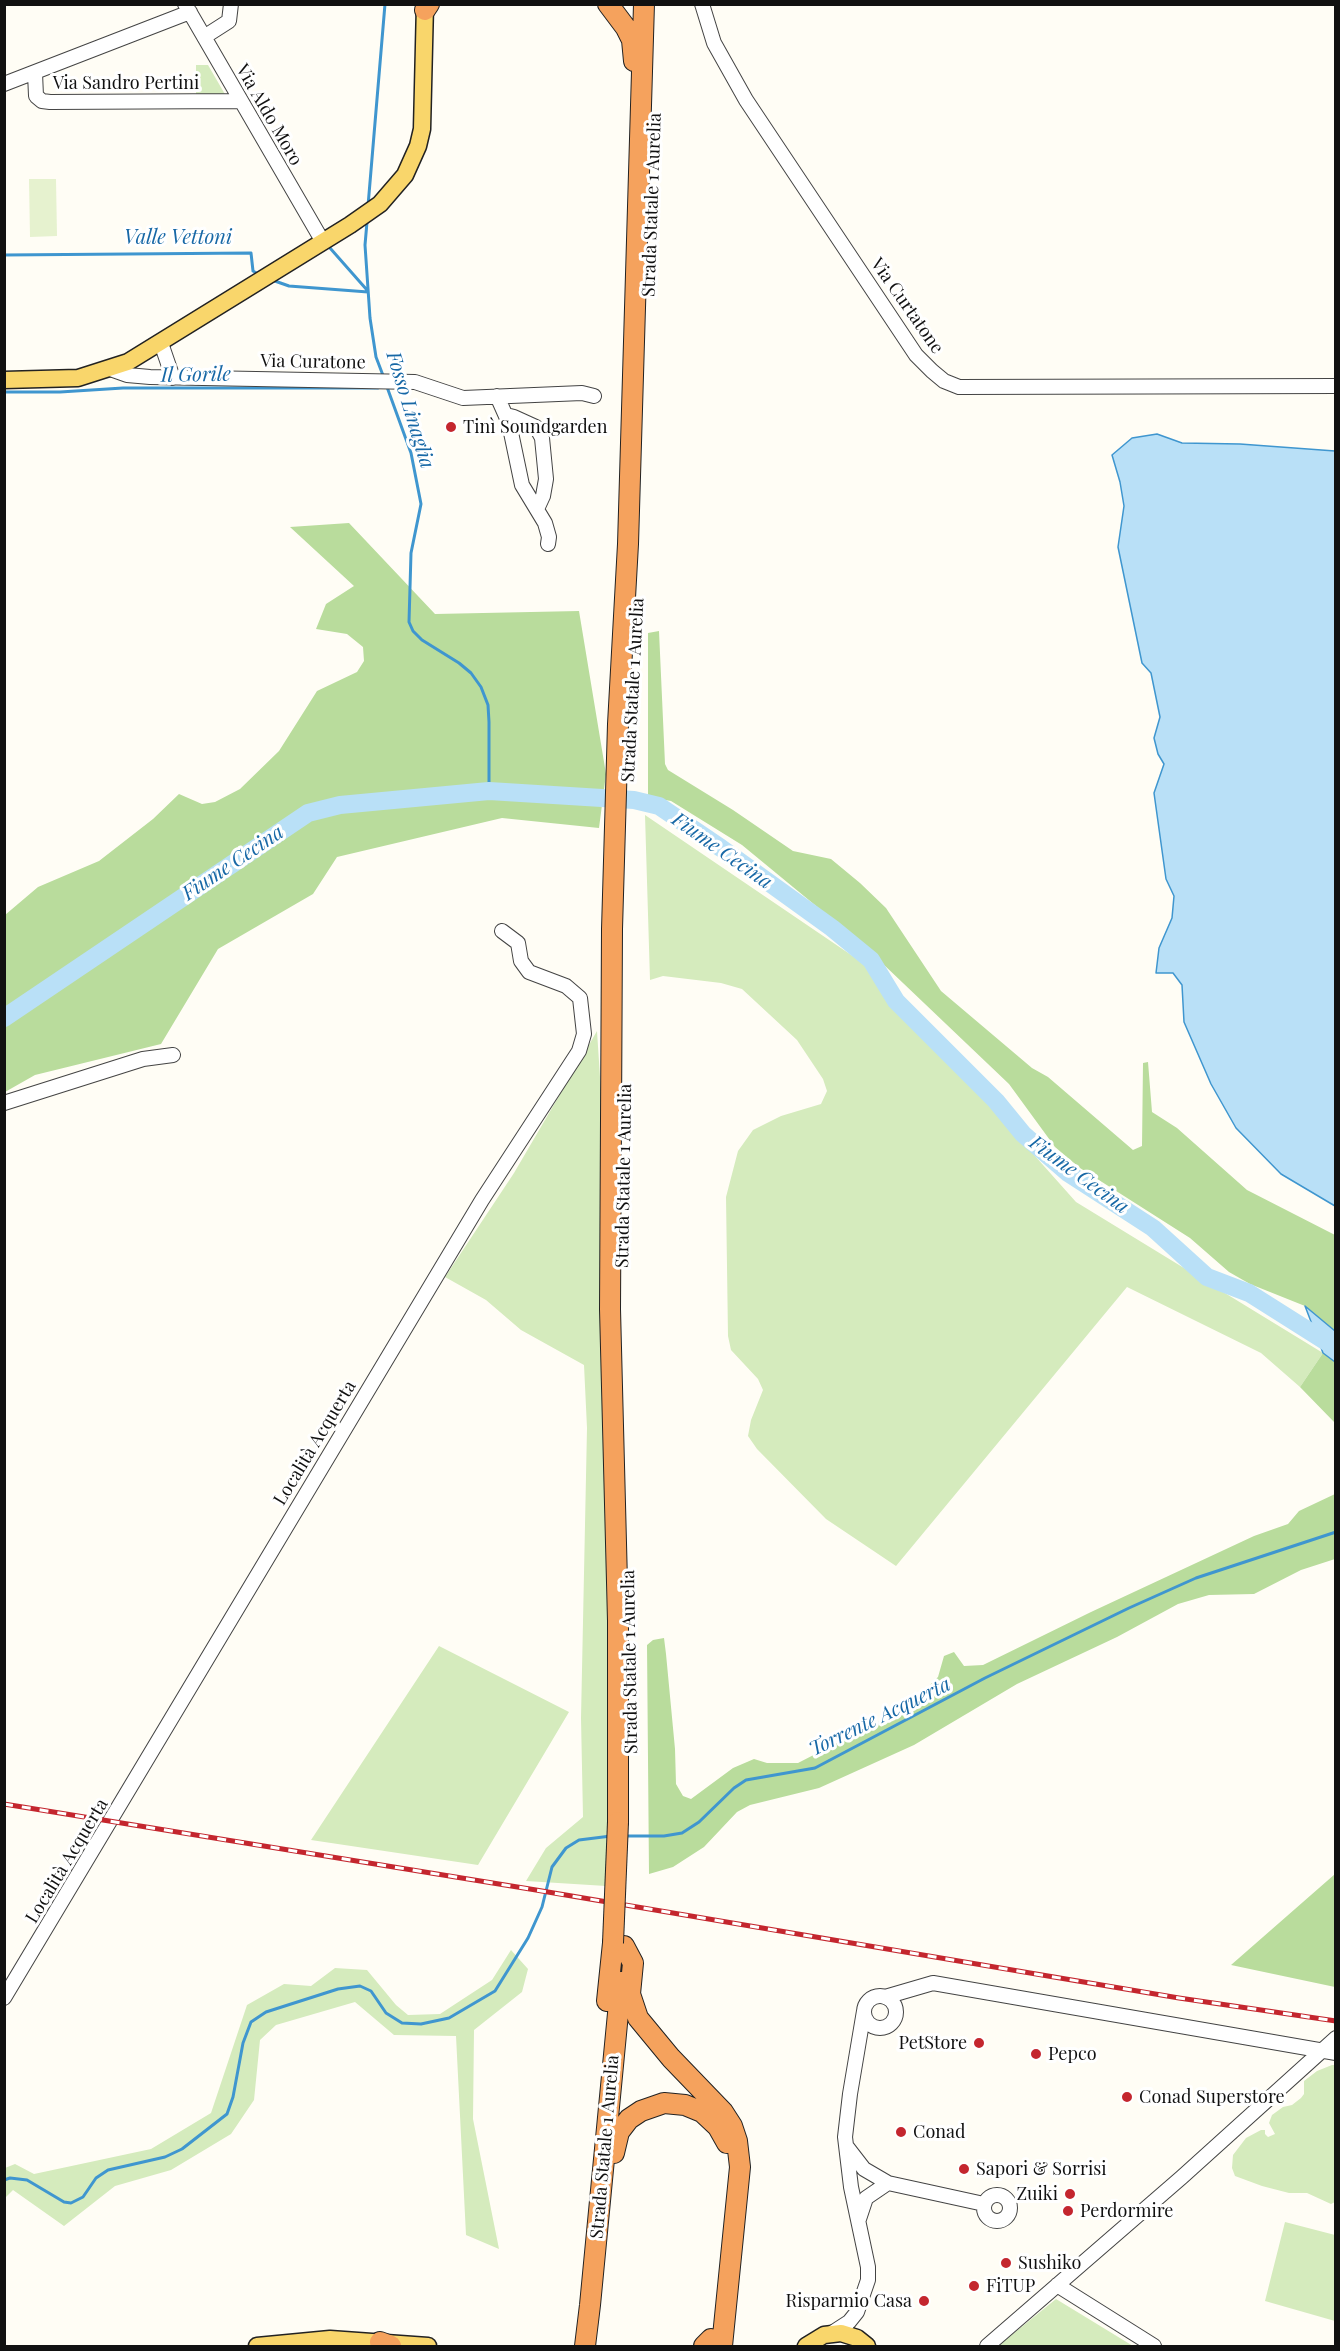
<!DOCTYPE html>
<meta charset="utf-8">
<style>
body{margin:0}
#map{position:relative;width:1340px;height:2351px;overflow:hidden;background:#fffdf5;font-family:"Playfair Display",serif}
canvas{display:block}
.frame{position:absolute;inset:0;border:6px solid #111;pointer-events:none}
</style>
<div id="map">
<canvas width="1340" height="2351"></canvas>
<div class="frame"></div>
</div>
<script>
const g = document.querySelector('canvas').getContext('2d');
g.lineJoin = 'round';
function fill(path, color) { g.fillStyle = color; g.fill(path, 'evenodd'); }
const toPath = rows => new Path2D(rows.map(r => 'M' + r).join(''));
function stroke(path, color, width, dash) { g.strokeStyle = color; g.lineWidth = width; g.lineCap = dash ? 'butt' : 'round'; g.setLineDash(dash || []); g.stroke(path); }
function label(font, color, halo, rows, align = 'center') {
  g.font = font + ' "Playfair Display",serif'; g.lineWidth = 6; g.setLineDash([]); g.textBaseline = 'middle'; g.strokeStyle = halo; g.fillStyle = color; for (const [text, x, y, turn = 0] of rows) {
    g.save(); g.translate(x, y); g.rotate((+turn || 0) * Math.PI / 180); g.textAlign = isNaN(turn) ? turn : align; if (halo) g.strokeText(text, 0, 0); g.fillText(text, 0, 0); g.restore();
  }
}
fill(toPath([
 [196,65,208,65,226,96,196,96],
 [645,815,863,963,1076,1202,1323,1353,1300,1387,1261,1353,1127,1287,896,1566,826,1519,757,1449,748,1436,751,1420,763,1390,758,1379,731,1350,728,1336,726,1197,738,1151,753,1130,781,1116,821,1104,827,1091,823,1079,797,1040,742,989,721,983,663,976,650,980],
 [597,1031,603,1123,609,1700,606,1886,526,1881,546,1848,583,1817,581,1718,587,1428,584,1365,521,1330,486,1300,445,1277,514,1173],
 [439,1646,569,1712,478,1865,311,1840],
 [511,1950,528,1969,522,1992,474,2030,473,2119,499,2249,466,2235,456,2036,394,2035,355,2002,276,2025,260,2040,254,2100,231,2134,171,2170,115,2186,64,2226,13,2190,5,2198,5,2168,15,2164,34,2174,151,2149,211,2113,247,2005,284,1984,311,1986,335,1968,367,1970,396,2005,408,2015,440,2014,492,1980],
 [1332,2065,1336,2065,1335,2202,1331,2204,1307,2193,1289,2193,1262,2186,1235,2176,1232,2168,1233,2155,1246,2138,1261,2130,1265,2130,1265,2134,1268,2137,1275,2134,1269,2123,1272,2115,1283,2107,1292,2105,1301,2098,1304,2094,1304,2081,1317,2071],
 [1285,2222,1335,2235,1335,2321,1265,2301],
 [1056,2299,1133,2346,998,2346]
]), '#d5ebbd');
fill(toPath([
 [349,523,435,614,579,611,606,774,599,828,502,818,337,857,313,894,218,949,161,1044,35,1075,5,1092,5,915,38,887,99,861,153,819,179,794,202,804,215,802,240,789,279,751,317,691,357,672,364,661,363,647,347,634,316,629,326,604,354,586,290,527],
 [659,631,665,764,668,770,733,810,793,851,831,859,860,883,886,908,941,991,1032,1068,1048,1077,1133,1150,1142,1146,1143,1063,1148,1062,1152,1112,1177,1128,1247,1190,1335,1235,1335,1331,1305,1306,1250,1284,1229,1272,1190,1238,1080,1168,1055,1147,1009,1084,861,943,742,845,671,801,648,797,648,633],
 [1323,1353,1335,1362,1335,1423,1300,1387],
 [1335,1494,1335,1559,1301,1570,1254,1594,1209,1595,1178,1604,1117,1637,1017,1684,914,1745,819,1788,750,1805,737,1812,704,1847,673,1867,649,1874,647,1645,653,1640,664,1638,666,1654,675,1749,676,1784,683,1796,691,1799,733,1768,754,1759,767,1763,798,1763,907,1707,938,1677,944,1656,954,1652,964,1666,983,1665,1091,1612,1254,1536,1288,1524,1299,1511],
 [1335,1874,1335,1987,1231,1965]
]), '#b9dc9c');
fill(toPath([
 [29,179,56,179,57,236,30,237]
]), '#e6f2cf');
const water = toPath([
 [1157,434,1182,443,1240,444,1335,451,1335,1206,1281,1174,1236,1128,1211,1084,1184,1022,1182,985,1173,973,1156,973,1159,948,1172,918,1174,896,1166,879,1154,793,1164,764,1158,754,1154,738,1160,717,1151,673,1142,663,1118,547,1124,506,1120,482,1112,455,1132,438,1157,434],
 [1305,1306,1335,1331,1335,1362,1323,1353,1305,1306]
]);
fill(water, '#b9e0f7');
stroke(water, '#3f96cf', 1.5);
stroke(toPath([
 [368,206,385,4],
 [367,222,365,245,370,318,376,357,384,378],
 [330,248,367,290],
 [4,255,251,253,253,271,258,274],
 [272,280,289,286,368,292],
 [387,387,411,453,421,504,411,553,409,622,413,631,422,640,459,663,471,673,481,687,488,705,489,722,489,791],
 [4,392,60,392,123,388,378,388],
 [624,1836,664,1836,682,1833,699,1822,734,1788,746,1780,815,1768,985,1678,1129,1608,1196,1578,1336,1532],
 [4,2180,10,2178,27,2180,64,2202,71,2203,83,2197,96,2178,108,2170,165,2157,182,2149,227,2114,233,2097,243,2043,251,2022,266,2012,338,1989,360,1986,371,1991,386,2013,402,2023,421,2024,449,2018,495,1991,528,1938,542,1907,552,1867,566,1848,579,1840,611,1836]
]), '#3f96cf', 3);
stroke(toPath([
 [4,1018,308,813,340,805,489,791,634,800,659,806,721,848,832,928,871,960,896,1001,996,1101,1023,1134,1068,1173,1153,1228,1207,1277,1249,1293,1336,1348]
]), '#b9e0f7', 18);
const minor = toPath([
 [185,4,323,242],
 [702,4,714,43,746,100,916,355,932,371,944,381,959,387,1336,386],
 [204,37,229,21,231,4],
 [35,73,36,96,42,101,50,102,241,101],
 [4,84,190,12],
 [161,343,173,378],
 [110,369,127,375,150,377,415,382,463,398,582,393,594,396],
 [497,396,509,423,522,485,545,523,549,537,548,544],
 [506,415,514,417,536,427,542,438,546,479,543,496,537,509],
 [4,1103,143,1059,173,1055],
 '864 2012a16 16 0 1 1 32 0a16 16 0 1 1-32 0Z',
 [885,1997,933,1983,1336,2053],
 [4,1998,482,1200,579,1051,584,1034,580,998,566,986,529,972,521,961,518,943,502,931],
 [847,2147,864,2169,888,2183,984,2204],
 '984 2208a13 13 0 1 1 26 0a13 13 0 1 1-26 0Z',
 [859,2219,866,2198,888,2183],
 [1057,2285,1154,2346],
 [832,2333,849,2322,857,2312,868,2280,868,2267,851,2187,845,2137,850,2094,864,2011],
 [987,2346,1182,2177,1336,2038]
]);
const major = toPath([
 [4,380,78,378,128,362,350,225,380,204,405,175,418,146,422,129,425,4],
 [257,2346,330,2339,428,2346],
 [806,2346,824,2335,841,2333,857,2338,867,2346]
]);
const highway = toPath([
 [608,4,626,28,632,40,634,61],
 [425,10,429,4],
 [618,1822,618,1621,610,1309,612,929,618,724,628,544,644,4],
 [624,1946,633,1963,630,1994,638,2018,671,2058,723,2112,732,2126,737,2141,740,2167,722,2346],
 [607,2001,613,1943],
 [614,2153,619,2132,629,2119,641,2111,664,2103,685,2105,702,2112,718,2127,727,2143],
 [380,2342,391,2346],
 [585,2346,590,2305,621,1982],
 [704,2346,711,2339]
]);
stroke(minor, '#444', 16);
stroke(major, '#222', 19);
stroke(highway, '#222', 22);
stroke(minor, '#fff', 14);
stroke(major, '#f9d66b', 16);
stroke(highway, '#f5a25d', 20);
const rail = toPath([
 [4,1804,536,1890,1179,1998,1336,2021]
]);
stroke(rail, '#c4262e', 5);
stroke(rail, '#fff', 3, [9]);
const highwayBridge = toPath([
 [613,1943,618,1822]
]);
stroke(highwayBridge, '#222', 22, []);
stroke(highwayBridge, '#f5a25d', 20);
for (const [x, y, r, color] of [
 [451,427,6,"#c4262e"],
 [979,2043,6,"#c4262e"],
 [1036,2054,6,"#c4262e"],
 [1127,2097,6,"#c4262e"],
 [901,2132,6,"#c4262e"],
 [964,2169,6,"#c4262e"],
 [1070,2194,6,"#c4262e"],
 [1068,2211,6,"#c4262e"],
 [1006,2263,6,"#c4262e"],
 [974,2286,6,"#c4262e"],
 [924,2301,6,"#c4262e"]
]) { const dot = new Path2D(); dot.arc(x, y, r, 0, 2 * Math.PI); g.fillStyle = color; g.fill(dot); stroke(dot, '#fff', 2); }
label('18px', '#111', '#fff', [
 ["Via Sandro Pertini",126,83],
 ["Via Aldo Moro",269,115,60],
 ["Strada Statale 1 Aurelia",652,205,-88],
 ["Via Curtatone",907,306,55],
 ["Via Curatone",313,362,1],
 ["Strada Statale 1 Aurelia",633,690,-87],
 ["Strada Statale 1 Aurelia",624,1176,-89],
 ["Località Acquerta",315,1443,-59],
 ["Strada Statale 1 Aurelia",630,1662,-91],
 ["Località Acquerta",67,1861,-59],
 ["Strada Statale 1 Aurelia",605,2147,-85]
]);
label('18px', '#111', '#fff', [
 ["Tinì Soundgarden",463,427],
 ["PetStore",967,2043,"right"],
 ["Pepco",1048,2054],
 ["Conad Superstore",1139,2097],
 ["Conad",913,2132],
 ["Sapori & Sorrisi",976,2169],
 ["Zuiki",1058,2194,"right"],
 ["Perdormire",1080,2211],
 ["Sushiko",1018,2263],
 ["FiTUP",986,2286],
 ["Risparmio Casa",912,2301,"right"]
], 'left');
label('italic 20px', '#1768a6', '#fff', [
 ["Valle Vettoni",178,238],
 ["Il Gorile",196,375,-1],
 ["Fosso Linaglia",410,410,73],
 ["Fiume Cecina",722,851,35],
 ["Fiume Cecina",233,863,-34],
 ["Fiume Cecina",1079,1175,36],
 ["Torrente Acquerta",880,1717,-26]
]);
</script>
